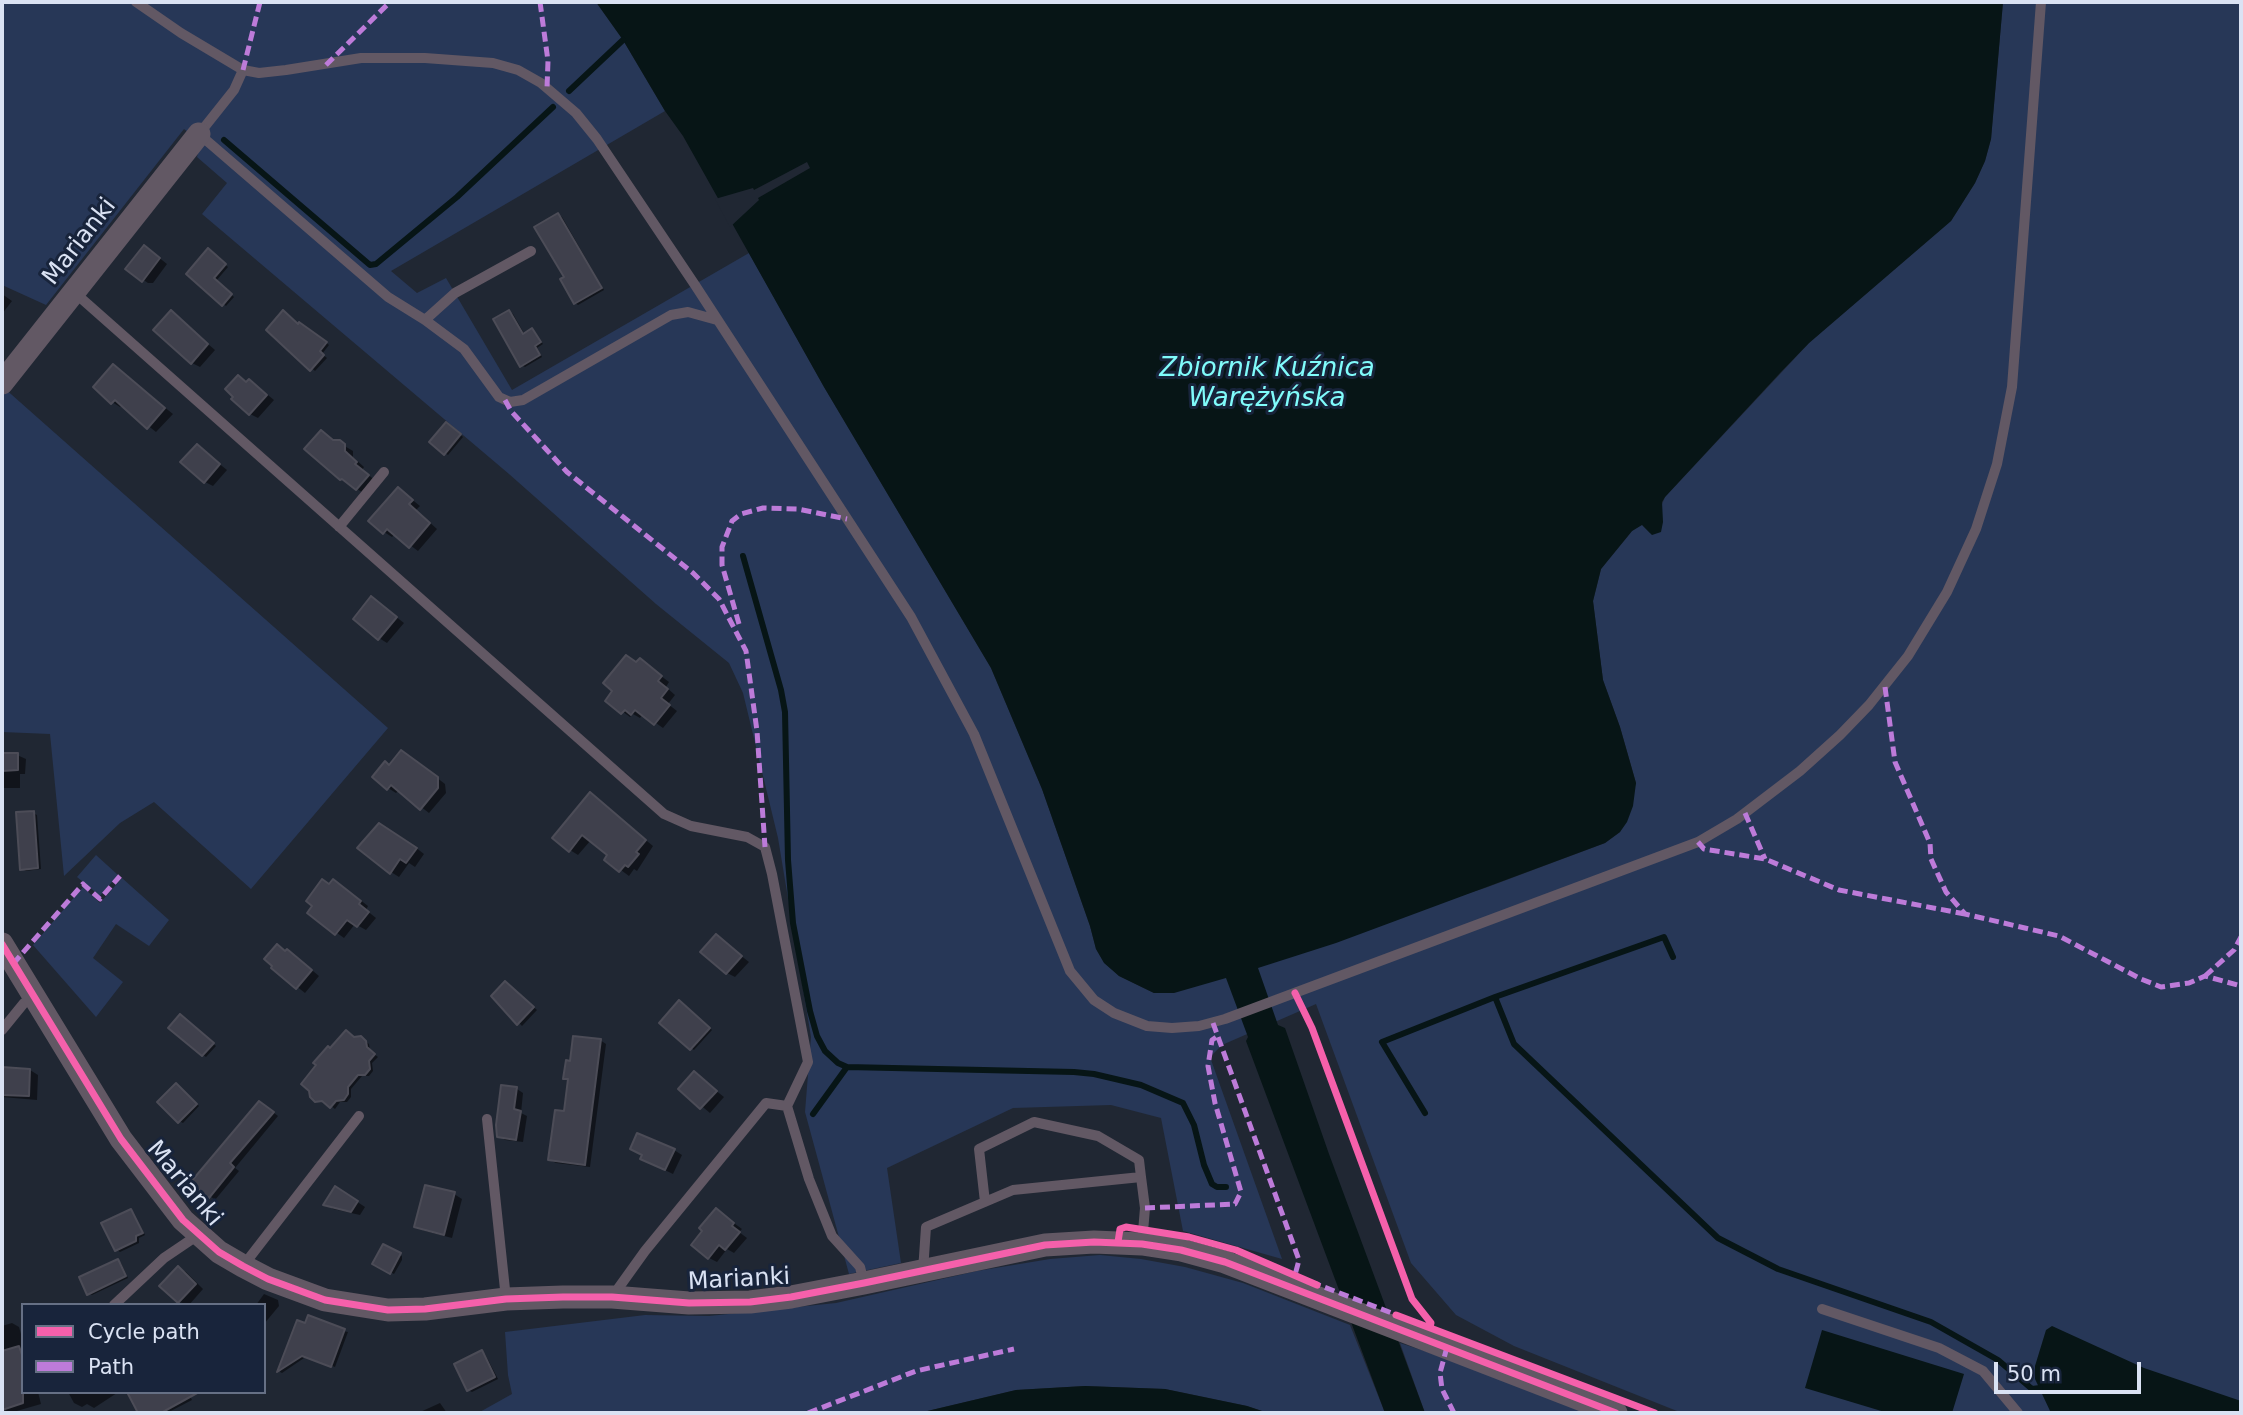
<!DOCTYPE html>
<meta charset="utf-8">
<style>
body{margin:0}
#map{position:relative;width:2243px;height:1415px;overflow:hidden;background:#202733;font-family:"DejaVu Sans",sans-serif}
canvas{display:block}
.frame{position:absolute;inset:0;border:4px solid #dae2f3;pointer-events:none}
.legend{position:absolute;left:21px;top:1303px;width:245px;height:91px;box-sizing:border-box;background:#18243b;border:2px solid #667085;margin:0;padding:9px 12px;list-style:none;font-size:21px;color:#dae2f3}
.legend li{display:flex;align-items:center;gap:14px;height:35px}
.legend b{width:35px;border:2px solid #667085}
.scale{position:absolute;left:1994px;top:1362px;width:147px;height:32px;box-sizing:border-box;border:4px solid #dae2f3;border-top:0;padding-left:9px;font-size:21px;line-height:24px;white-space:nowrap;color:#dae2f3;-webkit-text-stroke:5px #18243b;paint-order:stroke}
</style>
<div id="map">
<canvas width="2243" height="1415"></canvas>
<div class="frame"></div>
<ul class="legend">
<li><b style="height:9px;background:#f560ab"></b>Cycle path</li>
<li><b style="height:9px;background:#bd7bd9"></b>Path</li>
</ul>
<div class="scale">50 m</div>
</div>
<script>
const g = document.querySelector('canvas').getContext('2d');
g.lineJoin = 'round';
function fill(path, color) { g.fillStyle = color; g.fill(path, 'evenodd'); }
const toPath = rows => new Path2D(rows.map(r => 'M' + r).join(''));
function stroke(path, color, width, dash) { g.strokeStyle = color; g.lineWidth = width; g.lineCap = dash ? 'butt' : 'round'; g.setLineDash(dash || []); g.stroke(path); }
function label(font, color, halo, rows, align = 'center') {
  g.font = font + ' "DejaVu Sans",sans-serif'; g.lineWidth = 6; g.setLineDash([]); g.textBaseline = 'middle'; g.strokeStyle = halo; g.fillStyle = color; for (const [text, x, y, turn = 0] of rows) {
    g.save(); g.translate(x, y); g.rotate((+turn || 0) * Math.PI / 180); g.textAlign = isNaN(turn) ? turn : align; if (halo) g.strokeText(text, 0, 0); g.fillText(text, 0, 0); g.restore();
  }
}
fill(toPath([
 [2,2,596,2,623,40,665,111,391,271,417,293,446,278,512,390,749,253,824,387,991,668,1042,789,1090,926,1096,949,1104,962,1119,976,1154,993,1485,888,1605,843,1620,832,1636,783,1620,727,1603,680,1593,601,1601,569,1632,531,1642,524,1650,533,1665,497,1809,343,1951,221,1975,183,1985,161,1991,139,2003,2,2241,2,2241,1413,1682,1413,1514,1346,1456,1315,1411,1263,1316,1004,1222,1045,1210,1057,1282,1259,1183,1231,1161,1118,1111,1105,1013,1108,887,1168,901,1263,849,1274,805,1112,811,1037,778,838,743,693,729,663,656,604,509,474,202,214,227,183,197,157,201,142,184,129,46,305,2,285],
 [3,387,388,728,251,889,154,802,120,823,64,876,50,734,2,732],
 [96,855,118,875,100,896,77,877],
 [122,878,169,920,149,946,116,924,93,958,123,982,96,1017,33,945,83,887,100,903],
 [1100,1255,1141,1259,1185,1267,1243,1283,1350,1325,1385,1413,1268,1413,1247,1406,1165,1389,1085,1386,1016,1390,919,1413,478,1413,512,1394,508,1375,505,1332,645,1315,709,1316,836,1303,977,1271,1050,1259],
 [1400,1343,1464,1364,1591,1413,1425,1413]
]), '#273757');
fill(toPath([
 [596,2,2003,2,1991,139,1985,161,1975,183,1951,221,1809,343,1780,373,1665,497,1662,502,1663,522,1661,532,1652,535,1642,525,1632,531,1601,569,1593,601,1603,680,1620,727,1636,783,1633,806,1627,822,1620,832,1605,843,1336,943,1258,968,1278,1025,1285,1028,1329,1154,1425,1413,1385,1413,1246,1041,1248,1037,1226,978,1174,993,1154,993,1119,976,1104,963,1096,949,1090,926,1042,789,991,668,824,387,683,136,665,111,623,40],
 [2052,1326,2144,1368,2241,1401,2241,1413,2051,1413,2035,1379,2035,1366,2046,1330],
 [1822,1330,1964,1374,1952,1413,1888,1413,1805,1388],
 [1085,1386,1165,1389,1247,1406,1268,1413,919,1413,1016,1390]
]), '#071516');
fill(toPath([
 [807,162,810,168,758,198,759,200,730,227,715,199,753,188,754,190]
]), '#202733');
fill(toPath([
 [558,215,562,217,604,290,578,305,575,303,566,278],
 [152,252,167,264,153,283,148,283,139,277],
 [212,253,228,267,216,281,234,297,226,306,188,274],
 [2,294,12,301,2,314],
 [171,312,215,350,200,367,192,363],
 [509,312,513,314,525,335,532,330,543,344,537,348,542,357,525,367,521,365],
 [269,330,319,337,329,345,322,354,327,358,315,371],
 [114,367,173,414,156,432,122,405,120,407,112,402],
 [238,377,257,386,274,400,258,418,250,414],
 [450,426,463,437,448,455,445,453],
 [321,432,353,451,353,457,364,467,362,470,376,481,365,494,341,479],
 [197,446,227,470,213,486,205,482],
 [399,489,420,506,416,510,437,529,418,551,395,534,392,537,384,532],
 [372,598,404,623,387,643,379,638],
 [640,660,669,682,666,687,675,695,668,704,677,711,663,728,643,714,640,718,633,714,630,717,607,700],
 [2,755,17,755,26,759,25,774,20,774,20,788,2,788],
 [410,757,445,784,446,793,429,813,399,790,396,793,388,788,390,766],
 [590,794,653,846,637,871,634,869,629,876,606,859,610,855,591,840,578,855,570,850],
 [33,813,37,815,41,869,26,871,22,869],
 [410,843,424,854,415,867,409,863,399,877,391,872],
 [330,885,342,886,368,906,366,910,376,918,366,930,355,924,344,938,309,913],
 [716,936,749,962,735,977,727,973],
 [277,947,295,956,319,976,305,993,273,968],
 [509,986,537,1010,522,1026,493,996],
 [683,1004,712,1030,694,1050,691,1048],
 [183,1018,216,1046,206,1057,203,1055],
 [355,1038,365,1041,369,1044,370,1051,378,1057,372,1063,373,1071,369,1076,362,1076,351,1089,351,1097,347,1102,340,1102,335,1109,326,1102,316,1100,331,1050],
 [600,1040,606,1044,590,1167,556,1163,550,1160,565,1113,569,1080,565,1078,572,1063],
 [2,1069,30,1070,38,1075,37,1100,2,1097],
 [695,1074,724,1097,710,1113,681,1089],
 [503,1087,517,1089,523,1093,521,1113,527,1116,523,1142,505,1140,499,1136],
 [183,1090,199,1106,183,1123,179,1121],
 [265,1106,278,1116,235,1168,239,1171,215,1200,193,1182],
 [674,1150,682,1155,673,1174,650,1163],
 [344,1193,365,1207,360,1215,333,1209,326,1204],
 [454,1194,462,1199,452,1238,425,1231,416,1227],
 [131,1210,134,1213,145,1235,139,1238,139,1243,120,1252,117,1250],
 [716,1210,742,1229,739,1232,747,1238,734,1253,727,1249,717,1262,709,1258],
 [384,1246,402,1256,402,1260,394,1274,374,1264],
 [118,1261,121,1263,128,1278,92,1295,88,1293],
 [178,1268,186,1272,203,1289,189,1305,179,1302],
 [264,1294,278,1300,279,1306,264,1324,264,1305,256,1305],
 [298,1322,348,1332,335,1367,307,1356,282,1373,280,1372],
 [12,1323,19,1327,23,1341,23,1392,38,1392,41,1404,10,1413,3,1409,2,1405,2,1326],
 [482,1352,485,1354,498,1379,472,1392,468,1390],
 [68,1392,116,1392,117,1393,94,1408,87,1404,82,1407,74,1403],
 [188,1392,192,1400,167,1413,140,1413,130,1394],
 [440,1403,447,1413,418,1413]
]), '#0007');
stroke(toPath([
 [569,91,623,40],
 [224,140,370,265,376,264,457,197,553,107],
 [743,556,781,690,785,712,788,860,793,923,810,1011,817,1036,825,1051,838,1063,847,1067,1074,1072,1094,1074,1141,1085,1183,1103,1194,1125,1204,1165,1212,1184,1217,1187,1226,1187],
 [1495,997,1664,937,1673,957],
 [1425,1113,1382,1042,1495,997,1514,1044,1718,1238,1778,1269,1931,1322,1998,1360,2032,1389,2040,1388],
 [813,1114,847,1067]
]), '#071516', 6);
const building = toPath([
 [558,213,602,288,574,304,560,279,564,277,534,227,558,213],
 [144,245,160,258,142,282,125,269,144,245],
 [208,248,226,264,214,278,232,294,222,306,186,274,208,248],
 [171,310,208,344,191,364,153,330,171,310],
 [283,310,298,324,299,322,327,342,320,351,324,355,310,371,266,330,283,310],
 [509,310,523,334,532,328,541,342,535,346,540,355,520,367,493,319,509,310],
 [113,364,165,408,147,429,115,400,111,404,93,387,113,364],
 [238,375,246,382,249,379,267,395,249,415,231,399,233,397,225,389,238,375],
 [446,422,461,434,444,455,429,442,446,422],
 [321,430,333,440,340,440,345,444,345,451,357,462,355,464,369,475,356,490,342,479,340,480,304,449,321,430],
 [197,444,220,464,204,483,180,462,197,444],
 [398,487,413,500,409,504,430,523,409,548,387,529,383,534,368,521,398,487],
 [371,596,397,617,378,640,353,619,371,596],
 [626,655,636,662,640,658,662,676,658,681,668,689,661,698,670,705,654,725,635,710,631,715,625,710,621,714,605,701,612,691,603,683,626,655],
 [401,750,438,777,438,788,420,810,391,785,387,790,372,777,385,761,389,765,401,750],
 [2,753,18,753,18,770,2,771,2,753],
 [590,792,646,840,636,852,639,854,628,867,625,865,619,872,604,860,607,855,582,835,569,852,552,838,590,792],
 [34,811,38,868,20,870,16,812,34,811],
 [379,823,417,848,406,863,400,859,390,874,357,848,379,823],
 [322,879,329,884,333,879,361,901,359,904,369,912,357,927,347,920,335,935,307,913,312,906,306,901,322,879],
 [716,934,742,956,726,974,700,952,716,934],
 [277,944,285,951,287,949,312,970,296,989,271,968,272,966,264,959,277,944],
 [505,981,534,1007,517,1025,491,996,505,981],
 [679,1000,710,1028,690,1050,659,1023,679,1000],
 [180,1014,214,1043,202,1056,168,1028,180,1014],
 [346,1030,354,1037,361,1036,366,1041,367,1047,375,1054,369,1061,370,1069,365,1075,358,1075,348,1087,348,1094,344,1100,336,1101,330,1108,322,1101,315,1102,310,1097,309,1091,301,1084,316,1065,313,1063,328,1046,330,1048,346,1030],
 [573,1036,601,1039,585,1165,548,1160,555,1110,564,1111,568,1079,563,1079,566,1060,570,1061,573,1036],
 [2,1067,30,1069,29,1096,2,1095,2,1067],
 [694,1071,717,1091,700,1109,678,1089,694,1071],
 [176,1083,197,1104,178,1123,157,1102,176,1083],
 [501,1085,517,1087,514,1109,521,1111,516,1140,497,1137,496,1125,501,1085],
 [259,1101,274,1112,230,1163,234,1167,209,1198,190,1183,259,1101],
 [637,1133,675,1149,665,1170,640,1159,642,1155,630,1149,637,1133],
 [425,1185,455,1192,444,1235,414,1227,425,1185],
 [335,1186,358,1201,351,1212,323,1205,335,1186],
 [716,1208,734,1223,732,1226,740,1232,725,1250,719,1245,708,1259,691,1245,702,1231,699,1228,716,1208],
 [131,1209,143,1233,136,1236,136,1241,115,1251,101,1223,131,1209],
 [383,1244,401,1253,390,1274,372,1264,383,1244],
 [118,1259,126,1276,87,1295,79,1277,118,1259],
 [178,1266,196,1284,178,1303,159,1286,178,1266],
 [308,1315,345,1329,331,1367,302,1356,277,1372,297,1320,305,1323,308,1315],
 [19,1346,23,1358,23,1403,2,1410,2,1351,19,1346],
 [482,1350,495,1377,467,1391,454,1364,482,1350],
 [127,1392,199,1392,161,1413,138,1413,127,1392]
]);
fill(building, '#3f404c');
stroke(building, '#4c4c57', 2);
stroke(toPath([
 [136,2,181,33,243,70,259,73,286,70,361,58,425,58,493,63,518,70,541,83,576,113,597,139,695,285,911,617,974,734,1070,971,1094,1000,1114,1013,1147,1026,1172,1028,1199,1026,1225,1019,1698,842,1737,819,1800,771,1840,735,1869,705,1908,656,1947,592,1976,529,1997,464,2012,387,2041,2],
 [243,70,234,90,199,134,388,297,425,320,464,349,499,397,510,402,523,400,671,315,688,312,717,320],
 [74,292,664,814,691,826,747,837,765,847,772,874,808,1062,787,1106,809,1179,832,1236,860,1267,864,1283],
 [425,320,455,293,531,251],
 [339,527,384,472],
 [2,1030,24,1003,34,997],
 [487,1119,506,1299],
 [985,1202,979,1149,1034,1122,1098,1136,1139,1160,1141,1177],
 [243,1266,359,1116],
 [923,1271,926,1227,1013,1190,1141,1177,1145,1208,1142,1244],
 [612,1297,645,1251,766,1103,787,1106],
 [114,1305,164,1258,198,1235],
 [1822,1309,1939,1348,1983,1371,2018,1413]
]), '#625864', 10);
stroke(toPath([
 [2,383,199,134],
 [2,944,121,1139,183,1220,219,1252,243,1266,268,1279,325,1300,388,1310,425,1309,506,1299,563,1297,612,1297,689,1303,750,1302,791,1297,864,1283,1045,1245,1094,1242,1142,1244,1181,1250,1225,1262,1616,1413]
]), '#625864', 23);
stroke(toPath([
 [540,2,548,61,547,88],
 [326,65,390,2],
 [243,70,260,2],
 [505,400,511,411,567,472,693,573,719,599,746,651,757,731,765,847],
 [739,624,722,565,722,547,732,521,741,514,763,508,798,509,847,519],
 [1885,687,1895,762,1930,843,1931,859,1946,892,1965,914,2059,936,2141,979,2161,987,2189,983,2205,976,2241,986],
 [1745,813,1765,859],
 [1698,842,1704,849,1765,859,1839,890,1965,914],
 [13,964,83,884,100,899,120,876],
 [2205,976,2234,950,2241,937],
 [1213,1023,1299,1260,1295,1275],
 [1145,1208,1235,1204,1241,1192,1215,1103,1208,1066,1212,1040,1218,1036],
 [1311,1282,1402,1317],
 [1447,1347,1440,1373,1442,1389,1454,1413],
 [808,1413,916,1371,1014,1349]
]), '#bd7bd9', 5, [10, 5]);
stroke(toPath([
 [2,944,121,1139,183,1220,219,1252,243,1266,268,1279,325,1300,388,1310,425,1309,506,1299,563,1297,612,1297,689,1303,750,1302,791,1297,864,1283,1045,1245,1094,1242,1142,1244,1181,1250,1225,1262,1616,1413],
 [1295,993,1312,1028,1412,1299,1431,1323,1430,1327],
 [1118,1242,1120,1229,1126,1227,1189,1237,1236,1250,1317,1285],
 [1396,1315,1655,1413]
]), '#f560ab', 7);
label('24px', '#dae2f3', '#18243b', [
 ["Marianki",80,242,-52],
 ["Marianki",184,1184,50],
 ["Marianki",739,1280,-3]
]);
label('italic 26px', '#80fbfb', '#18243b', [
 ["Zbiornik Kuźnica",1267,369],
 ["Warężyńska",1267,399]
]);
</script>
